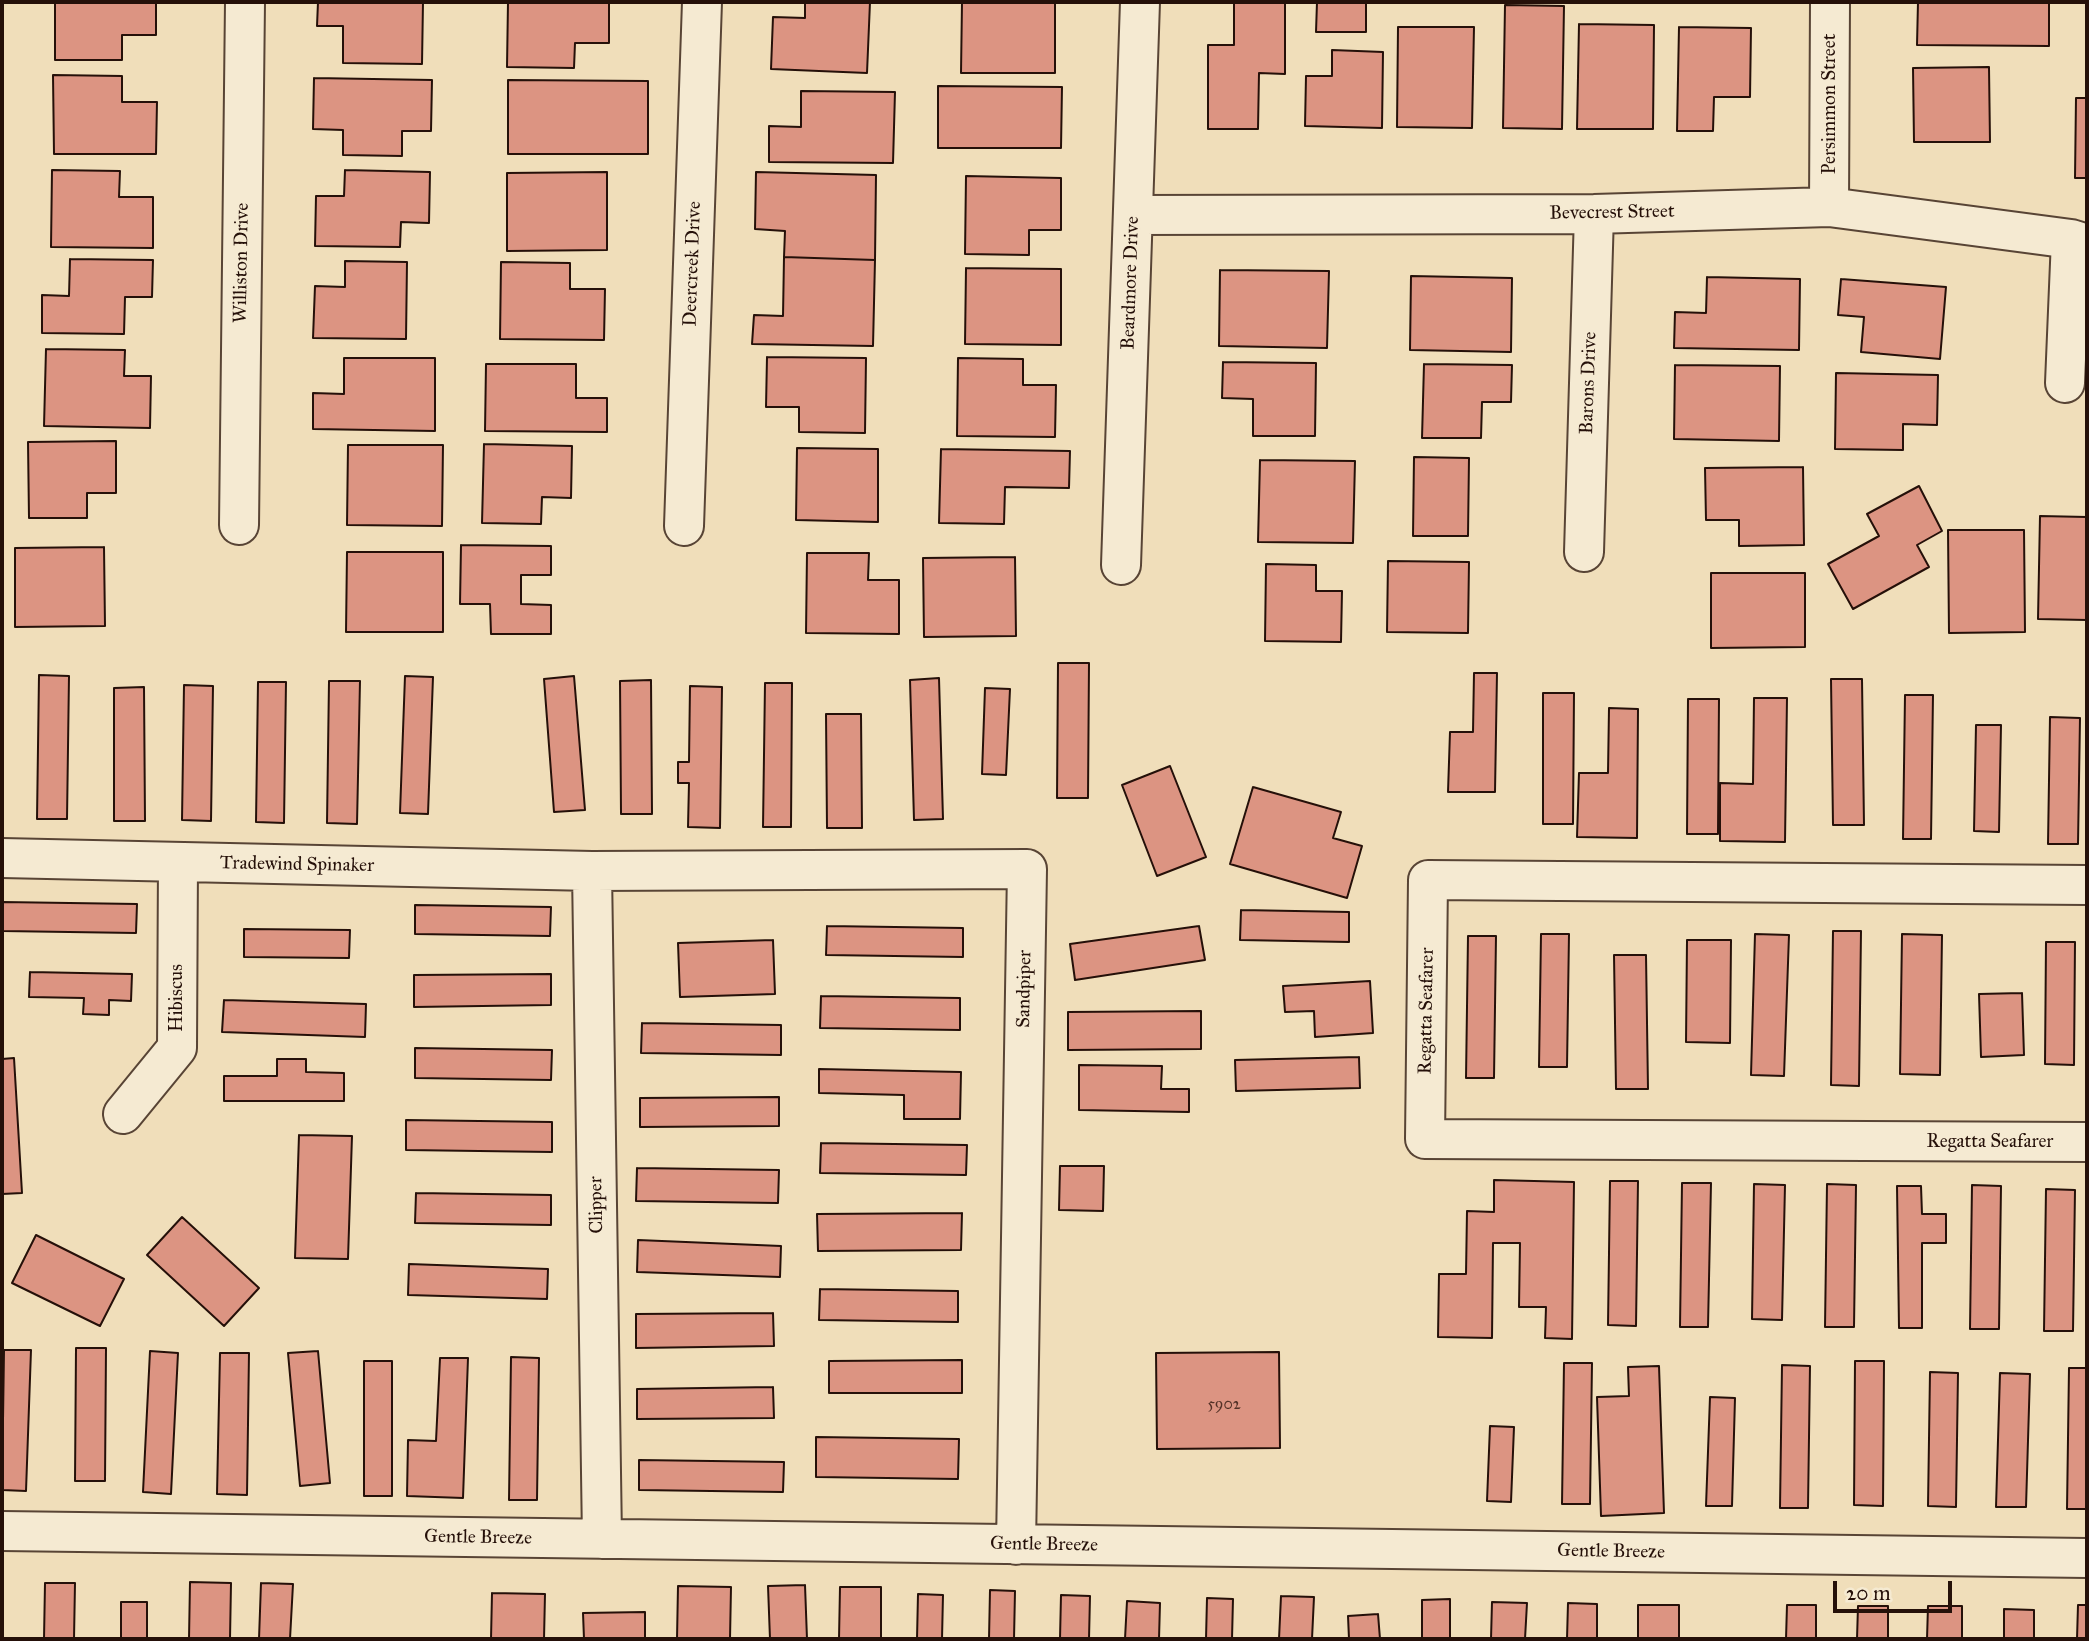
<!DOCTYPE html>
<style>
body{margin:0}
#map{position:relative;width:2089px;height:1641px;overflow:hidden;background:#f0deba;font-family:"IM FELL Great Primer",serif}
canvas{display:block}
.frame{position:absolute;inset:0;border:4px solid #251009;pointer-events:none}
.scale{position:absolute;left:1833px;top:1581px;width:119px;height:32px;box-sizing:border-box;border:4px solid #251009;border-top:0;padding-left:9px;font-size:21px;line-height:24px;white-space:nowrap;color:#251009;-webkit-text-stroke:5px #f5ead2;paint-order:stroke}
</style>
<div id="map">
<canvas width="2089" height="1641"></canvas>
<div class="frame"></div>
<div class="scale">20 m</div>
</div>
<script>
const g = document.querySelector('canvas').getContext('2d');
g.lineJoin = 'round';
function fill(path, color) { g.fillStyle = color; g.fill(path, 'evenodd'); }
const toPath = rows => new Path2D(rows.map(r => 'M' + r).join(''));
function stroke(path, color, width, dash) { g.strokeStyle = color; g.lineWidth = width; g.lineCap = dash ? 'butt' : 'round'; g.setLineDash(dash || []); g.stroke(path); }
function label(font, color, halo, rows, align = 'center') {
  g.font = font + ' "IM FELL Great Primer",serif'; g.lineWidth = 5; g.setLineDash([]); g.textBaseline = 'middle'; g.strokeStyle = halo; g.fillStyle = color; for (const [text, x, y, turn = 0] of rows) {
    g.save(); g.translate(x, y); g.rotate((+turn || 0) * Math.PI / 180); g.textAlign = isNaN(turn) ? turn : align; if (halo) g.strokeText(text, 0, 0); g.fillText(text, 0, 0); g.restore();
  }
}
const building = toPath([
 [55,2,156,2,156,35,122,35,122,60,55,60,55,2],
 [318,2,423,2,422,64,343,63,343,26,317,26,318,2],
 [508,2,609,2,609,43,575,43,574,68,507,67,508,2],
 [805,2,870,2,867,73,771,69,773,17,805,18,805,2],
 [962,2,1055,2,1055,73,961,73,962,2],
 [1234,2,1285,2,1285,74,1259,73,1258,129,1208,129,1208,45,1234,45,1234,2],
 [1317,2,1366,2,1366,32,1316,32,1317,2],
 [1918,2,2049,2,2049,46,1917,45,1918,2],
 [1505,5,1564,6,1562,129,1503,128,1505,5],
 [1579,24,1654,25,1653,129,1577,129,1579,24],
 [1398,27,1474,27,1472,128,1397,127,1398,27],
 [1679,27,1751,28,1750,97,1714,97,1713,131,1677,131,1679,27],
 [1332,50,1383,52,1382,128,1305,126,1306,76,1332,76,1332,50],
 [1989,67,1990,142,1914,142,1913,68,1989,67],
 [53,75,122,76,122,102,157,102,156,154,54,154,53,75],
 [314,78,432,80,431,131,402,131,402,156,343,155,343,130,313,129,314,78],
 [508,80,648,81,648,154,508,154,508,80],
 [938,86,1062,87,1061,148,938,148,938,86],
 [801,91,895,92,893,163,769,162,769,126,801,127,801,91],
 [2076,98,2087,98,2087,178,2075,178,2076,98],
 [52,170,120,171,119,197,153,197,153,248,51,247,52,170],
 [345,170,430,172,429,223,401,222,400,247,315,246,316,196,344,196,345,170],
 [607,172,607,250,507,251,507,173,607,172],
 [756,172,876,175,875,260,784,257,785,231,755,229,756,172],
 [966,176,1061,178,1061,230,1029,230,1029,255,965,254,966,176],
 [784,257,875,260,873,346,752,344,754,315,783,316,784,257],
 [70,259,153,260,152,297,125,297,124,334,42,333,42,295,69,296,70,259],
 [345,261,407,262,406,339,313,338,315,286,345,287,345,261],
 [501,262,570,263,570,289,605,289,604,340,500,339,501,262],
 [966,268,1061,269,1061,345,965,344,966,268],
 [1220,270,1329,271,1327,348,1219,346,1220,270],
 [1411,276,1512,278,1511,352,1410,350,1411,276],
 [1707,277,1800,279,1799,350,1674,348,1675,312,1706,313,1707,277],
 [1841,279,1946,287,1940,359,1861,352,1864,317,1838,315,1841,279],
 [46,349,125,350,124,376,151,376,150,428,44,426,46,349],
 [767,357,866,358,865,433,799,432,799,407,766,407,767,357],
 [344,358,435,358,435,431,313,429,313,393,344,394,344,358],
 [958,358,1023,359,1023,385,1056,385,1055,437,957,436,958,358],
 [1223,362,1316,363,1315,436,1253,436,1253,399,1222,398,1223,362],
 [486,364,576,364,576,398,607,398,607,432,485,431,486,364],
 [1424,364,1512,365,1511,402,1482,402,1481,438,1422,438,1424,364],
 [1675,365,1780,366,1779,441,1674,439,1675,365],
 [1836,373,1938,375,1937,425,1903,424,1903,450,1835,449,1836,373],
 [116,441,116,493,87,493,87,518,29,518,28,442,116,441],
 [484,444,572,446,571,498,542,497,541,524,482,523,484,444],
 [348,445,443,445,442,526,347,525,348,445],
 [797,448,878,449,878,522,796,520,797,448],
 [941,449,1070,451,1069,488,1005,487,1004,524,939,523,941,449],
 [1414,457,1469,458,1468,536,1413,536,1414,457],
 [1260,460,1355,461,1353,543,1258,542,1260,460],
 [1803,467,1804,545,1739,546,1739,520,1706,520,1705,468,1803,467],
 [1919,486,1942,531,1917,545,1929,567,1853,609,1828,564,1879,536,1867,514,1919,486],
 [2040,516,2087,517,2087,620,2038,619,2040,516],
 [1948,530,2024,530,2025,632,1949,633,1948,530],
 [461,545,551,546,551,575,521,575,521,604,551,605,551,634,491,634,490,604,460,604,461,545],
 [104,547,105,626,15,627,15,548,104,547],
 [347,552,443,552,443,632,346,632,347,552],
 [807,553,869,553,868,580,899,580,899,634,806,633,807,553],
 [1015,557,1016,636,924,637,923,558,1015,557],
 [1388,561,1469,562,1468,633,1387,632,1388,561],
 [1266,564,1316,565,1316,591,1342,591,1341,642,1265,641,1266,564],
 [1711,573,1805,573,1805,647,1711,648,1711,573],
 [1058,663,1089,663,1088,798,1057,798,1058,663],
 [1474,673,1497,673,1495,792,1448,792,1450,732,1473,732,1474,673],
 [39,675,69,676,67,819,37,819,39,675],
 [405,676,433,677,428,814,400,813,405,676],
 [574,676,585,810,554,812,544,679,574,676],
 [939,678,943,819,914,820,910,680,939,678],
 [1831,679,1862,679,1864,825,1833,825,1831,679],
 [651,680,652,814,621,814,620,681,651,680],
 [329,681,360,681,357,824,327,823,329,681],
 [258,682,286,682,284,823,256,822,258,682],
 [765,683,792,683,791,827,763,827,765,683],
 [184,685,213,686,211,821,182,820,184,685],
 [690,686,722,687,720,828,688,827,689,783,678,783,678,762,689,762,690,686],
 [144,687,145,821,114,821,114,688,144,687],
 [985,688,1010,689,1006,775,982,774,985,688],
 [1543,693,1574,693,1573,824,1543,824,1543,693],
 [1905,695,1933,695,1931,839,1903,839,1905,695],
 [1754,698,1787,698,1785,842,1720,841,1720,783,1753,784,1754,698],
 [1688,699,1719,699,1718,834,1687,834,1688,699],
 [1609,708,1638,709,1637,838,1577,837,1579,773,1608,773,1609,708],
 [826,714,861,714,862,828,827,828,826,714],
 [2050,717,2080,718,2078,844,2048,844,2050,717],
 [1976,725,2001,725,1999,832,1974,831,1976,725],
 [1170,766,1206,857,1157,876,1122,785,1170,766],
 [1253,787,1341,812,1333,838,1362,846,1347,898,1230,864,1253,787],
 [2,902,137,904,136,933,2,931,2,902],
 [415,905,551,907,550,936,415,934,415,905],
 [1241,910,1349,912,1349,942,1240,940,1241,910],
 [827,926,963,928,963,957,826,955,827,926],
 [1199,926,1205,960,1075,980,1070,944,1199,926],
 [244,929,350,930,349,958,244,957,244,929],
 [1833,931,1861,931,1859,1086,1831,1085,1833,931],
 [1541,934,1569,934,1567,1067,1539,1067,1541,934],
 [1755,934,1789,935,1784,1076,1751,1075,1755,934],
 [1902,934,1942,935,1940,1075,1900,1074,1902,934],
 [1468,936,1496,936,1494,1078,1466,1078,1468,936],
 [773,940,775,994,680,997,678,943,773,940],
 [1687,940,1731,940,1730,1043,1686,1042,1687,940],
 [2046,942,2075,942,2074,1065,2045,1064,2046,942],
 [1614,955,1646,955,1648,1089,1616,1089,1614,955],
 [30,972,132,974,131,1001,109,1000,109,1015,83,1014,84,998,29,997,30,972],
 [551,974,551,1005,414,1007,414,975,551,974],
 [1370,981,1373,1033,1315,1037,1314,1011,1285,1012,1283,986,1370,981],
 [2022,993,2024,1055,1981,1057,1979,994,2022,993],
 [821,996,960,998,960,1030,820,1028,821,996],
 [224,1000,366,1004,365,1037,222,1032,224,1000],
 [1201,1011,1201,1049,1068,1050,1068,1012,1201,1011],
 [642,1023,781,1025,781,1055,641,1053,642,1023],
 [415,1048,552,1050,551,1080,415,1078,415,1048],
 [1359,1057,1360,1088,1236,1091,1235,1060,1359,1057],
 [14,1058,22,1193,2,1194,2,1059,14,1058],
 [277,1059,306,1059,306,1072,344,1073,344,1101,224,1101,224,1076,277,1076,277,1059],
 [1079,1065,1162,1066,1161,1089,1189,1089,1189,1112,1079,1110,1079,1065],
 [819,1069,961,1072,960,1119,904,1119,904,1095,819,1093,819,1069],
 [779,1097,779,1126,640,1127,640,1098,779,1097],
 [406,1120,552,1122,552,1152,406,1150,406,1120],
 [299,1135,352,1136,348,1259,295,1258,299,1135],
 [821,1143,967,1145,966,1175,820,1173,821,1143],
 [1060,1166,1104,1166,1103,1211,1059,1210,1060,1166],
 [637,1168,779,1170,778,1203,636,1201,637,1168],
 [1494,1180,1574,1182,1572,1339,1545,1338,1546,1307,1519,1307,1520,1243,1493,1243,1492,1338,1438,1337,1439,1274,1466,1274,1467,1211,1494,1212,1494,1180],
 [1610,1181,1638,1181,1636,1326,1608,1325,1610,1181],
 [1682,1183,1711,1183,1708,1327,1680,1327,1682,1183],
 [1754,1184,1785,1185,1782,1320,1752,1319,1754,1184],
 [1827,1184,1856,1185,1854,1327,1825,1327,1827,1184],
 [1972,1185,2001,1186,1999,1329,1970,1329,1972,1185],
 [1897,1186,1921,1186,1922,1214,1946,1214,1946,1243,1922,1243,1922,1328,1899,1328,1897,1186],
 [2046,1189,2075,1190,2073,1331,2044,1331,2046,1189],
 [416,1193,551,1195,551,1225,415,1223,416,1193],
 [962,1213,961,1250,818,1251,817,1214,962,1213],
 [182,1217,259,1288,224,1326,147,1255,182,1217],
 [36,1235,124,1279,100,1326,12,1283,36,1235],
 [638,1240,781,1246,780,1277,637,1272,638,1240],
 [409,1264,548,1269,547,1299,408,1295,409,1264],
 [820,1289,958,1291,958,1322,819,1320,820,1289],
 [773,1313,774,1346,636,1348,636,1314,773,1313],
 [76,1348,106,1348,105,1481,75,1481,76,1348],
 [4,1350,31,1350,26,1491,2,1490,4,1350],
 [150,1351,178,1353,171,1494,143,1492,150,1351],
 [318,1351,330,1483,300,1486,288,1353,318,1351],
 [1279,1352,1280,1448,1157,1449,1156,1353,1279,1352],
 [220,1353,249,1353,247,1495,217,1494,220,1353],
 [511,1357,539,1358,537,1500,509,1500,511,1357],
 [440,1358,468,1358,463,1498,407,1496,408,1440,436,1441,440,1358],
 [962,1360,962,1393,829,1393,829,1361,962,1360],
 [364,1361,392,1361,392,1496,364,1496,364,1361],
 [1855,1361,1884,1361,1883,1506,1854,1505,1855,1361],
 [1564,1363,1592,1363,1590,1504,1562,1504,1564,1363],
 [1782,1365,1810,1366,1808,1508,1780,1508,1782,1365],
 [1659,1366,1664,1513,1601,1516,1597,1397,1629,1396,1628,1367,1659,1366],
 [2069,1368,2087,1368,2087,1509,2067,1509,2069,1368],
 [1930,1372,1958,1373,1956,1507,1928,1506,1930,1372],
 [2000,1373,2030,1374,2026,1507,1996,1507,2000,1373],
 [773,1387,774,1418,637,1419,637,1389,773,1387],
 [1710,1397,1735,1398,1732,1506,1706,1506,1710,1397],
 [1490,1426,1514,1427,1511,1502,1487,1501,1490,1426],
 [816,1437,959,1439,958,1479,816,1477,816,1437],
 [639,1460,784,1462,783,1492,639,1490,639,1460],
 [190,1582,231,1583,230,1639,189,1639,190,1582],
 [45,1583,75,1583,74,1639,44,1639,45,1583],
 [261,1583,293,1584,290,1639,259,1639,261,1583],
 [805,1585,807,1639,770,1639,768,1586,805,1585],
 [678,1586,731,1587,730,1639,677,1639,678,1586],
 [840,1587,881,1587,881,1639,839,1639,840,1587],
 [990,1590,1015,1591,1014,1639,989,1639,990,1590],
 [492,1593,545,1594,544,1639,491,1639,492,1593],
 [918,1594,943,1595,942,1639,917,1639,918,1594],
 [1061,1595,1090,1596,1089,1639,1060,1639,1061,1595],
 [1281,1596,1314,1597,1312,1639,1279,1639,1281,1596],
 [1207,1598,1233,1599,1232,1639,1206,1639,1207,1598],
 [1450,1599,1450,1639,1422,1639,1422,1600,1450,1599],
 [1127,1601,1160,1603,1159,1639,1125,1639,1127,1601],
 [121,1602,147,1602,147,1639,121,1639,121,1602],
 [1492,1602,1527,1603,1525,1639,1491,1639,1492,1602],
 [1568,1603,1597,1604,1597,1639,1567,1639,1568,1603],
 [1638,1605,1679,1605,1679,1639,1638,1639,1638,1605],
 [1787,1605,1816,1605,1816,1639,1786,1639,1787,1605],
 [2078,1605,2087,1605,2087,1639,2077,1639,2078,1605],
 [1858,1606,1888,1606,1888,1639,1857,1639,1858,1606],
 [1928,1606,1962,1606,1962,1639,1927,1639,1928,1606],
 [2004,1609,2034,1610,2034,1639,2004,1639,2004,1609],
 [645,1612,645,1639,584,1639,583,1613,645,1612],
 [1378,1614,1380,1639,1349,1639,1348,1616,1378,1614]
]);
fill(building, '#dc9482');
stroke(building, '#251009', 2);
const street = toPath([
 [1829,207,1830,2],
 [1133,215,1594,214,1829,207,2071,239,2087,244],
 [2065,383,2071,239],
 [239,525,245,2],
 [684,526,702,2],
 [1584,552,1594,214],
 [1121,565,1140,2],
 [2,858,592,871,1027,869,1016,1545],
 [592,871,602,1539],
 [2087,885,1428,880,1425,1139,2087,1142],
 [123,1114,177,1048,178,862],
 [2,1531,2087,1558]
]);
stroke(street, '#584435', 42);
stroke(street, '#f5ead2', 38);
label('16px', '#533127', null, [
 ["5902",1224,1405]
]);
label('19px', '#251009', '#f5ead2', [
 ["Persimmon Street",1830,104,-90],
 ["Bevecrest Street",1612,213,-1],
 ["Williston Drive",242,263,-89],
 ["Deercreek Drive",693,264,-88],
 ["Beardmore Drive",1131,283,-88],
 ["Barons Drive",1589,383,-88],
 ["Tradewind Spinaker",297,865,1],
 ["Sandpiper",1025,989,-89],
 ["Hibiscus",177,998,-90],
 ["Regatta Seafarer",1427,1011,-89],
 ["Regatta Seafarer",1990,1142],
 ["Clipper",597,1205,-91],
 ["Gentle Breeze",478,1538,1],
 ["Gentle Breeze",1044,1545,1],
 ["Gentle Breeze",1611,1552,1]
]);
</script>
